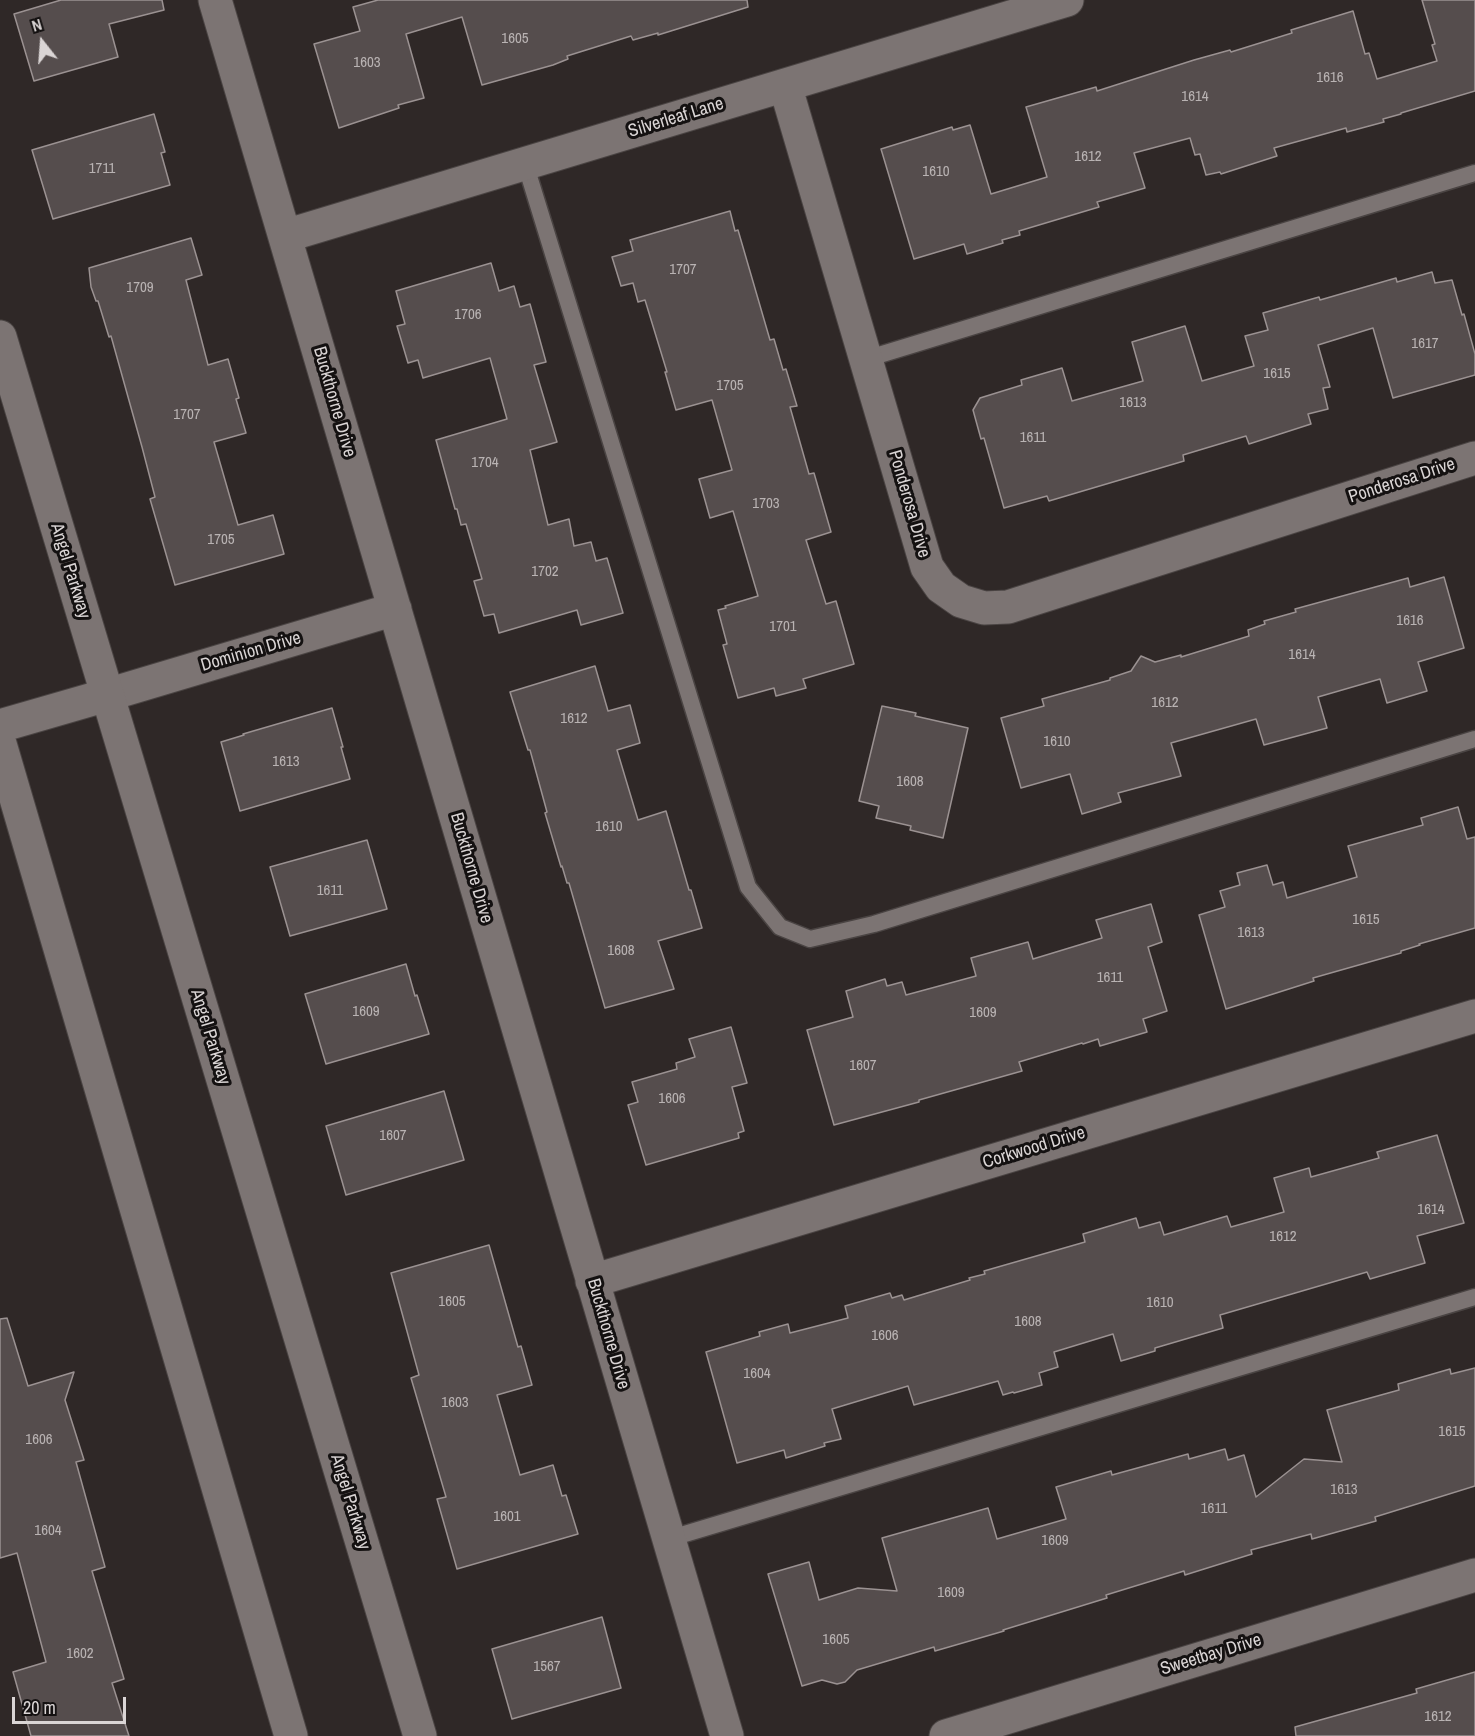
<!DOCTYPE html>
<style>
body{margin:0}
#map{position:relative;width:1475px;height:1736px;overflow:hidden;background:#2f2827;font-family:"Archivo Narrow",sans-serif}
canvas{display:block}
.north{position:absolute;left:12px;top:12px;width:60px;height:60px;-webkit-text-stroke:4px #141111;paint-order:stroke;rotate:343deg;font-size:16px;font-weight:700;line-height:24px;text-align:center;color:#dad5d5}
.north::after{content:'';display:block;margin:auto;width:21px;height:27px;background:#dad5d5;clip-path:polygon(50% 0,100% 100%,50% 72%,0 100%)}
.scale{position:absolute;left:12px;top:1697px;width:114px;height:27px;box-sizing:border-box;border:3px solid #dad5d5;border-top:0;padding-left:8px;font-size:18px;line-height:21px;white-space:nowrap;color:#dad5d5;-webkit-text-stroke:4px #141111;paint-order:stroke}
</style>
<div id="map">
<canvas width="1475" height="1736"></canvas>
<div class="north">N</div>
<div class="scale">20 m</div>
</div>
<script>
const g = document.querySelector('canvas').getContext('2d');
g.lineJoin = 'round';
function fill(path, color) { g.fillStyle = color; g.fill(path, 'evenodd'); }
const toPath = rows => new Path2D(rows.map(r => 'M' + r).join(''));
function stroke(path, color, width, dash) { g.strokeStyle = color; g.lineWidth = width; g.lineCap = dash ? 'butt' : 'round'; g.setLineDash(dash || []); g.stroke(path); }
function label(font, color, halo, rows, align = 'center') {
  g.font = font + ' "Archivo Narrow",sans-serif'; g.lineWidth = 6; g.setLineDash([]); g.textBaseline = 'middle'; g.strokeStyle = halo; g.fillStyle = color; for (const [text, x, y, turn = 0] of rows) {
    g.save(); g.translate(x, y); g.rotate((+turn || 0) * Math.PI / 180); g.textAlign = isNaN(turn) ? turn : align; if (halo) g.strokeText(text, 0, 0); g.fillText(text, 0, 0); g.restore();
  }
}
const building = toPath([
 [61,0,162,0,164,10,109,24,118,57,34,81,14,14,61,0],
 [378,0,747,0,748,7,658,35,658,33,633,40,631,36,567,56,568,59,553,65,482,85,462,17,406,34,424,98,398,105,399,108,339,128,314,44,360,31,353,7,378,0],
 [1422,0,1475,0,1475,91,1401,113,1401,114,1383,119,1384,122,1347,132,1346,128,1274,148,1277,156,1221,174,1220,172,1206,175,1200,154,1195,155,1190,138,1134,153,1145,188,1097,202,1099,207,1019,231,1020,235,1002,240,1003,243,967,254,964,244,914,259,881,149,952,127,953,130,970,125,991,194,1047,177,1026,107,1096,87,1097,91,1194,60,1230,50,1231,52,1292,33,1291,30,1353,11,1365,54,1369,53,1377,79,1437,61,1432,45,1435,44,1422,0],
 [154,114,165,152,161,153,170,185,53,219,32,150,154,114],
 [730,211,735,231,738,230,770,340,774,339,783,370,786,369,797,406,790,407,809,474,814,473,831,532,806,540,826,604,836,601,854,664,803,679,806,688,776,696,774,688,738,698,723,645,727,644,718,610,726,608,725,606,758,596,733,511,710,518,699,479,732,470,712,400,676,410,665,372,667,372,645,300,638,302,633,283,621,286,612,257,633,251,630,240,730,211],
 [191,238,202,275,186,280,208,365,228,359,239,398,236,399,246,433,214,442,238,525,273,515,284,554,175,585,150,499,155,497,142,447,111,336,109,337,98,301,96,301,91,287,89,268,191,238],
 [491,263,499,291,514,286,520,307,530,304,546,362,534,365,557,442,530,450,548,525,569,519,574,546,591,542,596,561,607,558,623,613,581,625,577,610,499,633,494,614,484,616,474,581,482,579,466,524,461,525,457,509,455,509,436,440,507,419,490,358,423,378,418,360,408,363,397,326,405,324,396,291,491,263],
 [1432,272,1435,283,1452,280,1462,315,1464,314,1475,354,1475,375,1393,398,1373,328,1318,345,1330,387,1323,388,1328,409,1308,414,1311,424,1249,444,1246,436,1183,455,1184,461,1049,501,1047,496,1004,508,984,438,981,439,973,410,980,398,1022,385,1021,380,1062,368,1072,401,1143,381,1132,342,1185,326,1202,381,1254,366,1245,336,1268,330,1263,313,1319,297,1320,300,1396,278,1397,282,1432,272],
 [1444,577,1464,648,1418,662,1427,691,1387,703,1380,679,1318,697,1327,728,1264,745,1256,719,1171,743,1181,776,1118,793,1121,802,1082,814,1070,774,1021,788,1001,718,1044,706,1042,699,1110,680,1110,678,1131,671,1141,656,1155,662,1181,655,1181,657,1249,636,1248,630,1265,624,1264,621,1296,612,1295,609,1408,578,1410,587,1444,577],
 [595,666,608,711,630,705,640,743,617,750,638,820,666,811,689,890,691,890,702,928,658,941,674,989,605,1008,569,883,567,883,562,866,561,867,545,813,547,812,530,750,528,750,510,692,595,666],
 [882,706,916,713,915,716,968,728,943,838,910,830,911,826,876,818,879,806,859,801,882,706],
 [332,708,343,747,341,747,350,779,240,811,221,742,244,735,243,734,332,708],
 [1458,807,1467,839,1475,837,1475,928,1419,944,1420,945,1401,951,1401,953,1313,978,1314,981,1226,1009,1199,915,1225,907,1220,891,1240,885,1237,873,1267,865,1273,885,1283,882,1287,898,1357,877,1348,846,1423,825,1421,818,1458,807],
 [367,840,387,909,290,936,270,867,367,840],
 [1151,904,1162,942,1148,947,1167,1011,1143,1019,1147,1032,1100,1046,1098,1039,1083,1044,1082,1043,1019,1062,1022,1071,919,1100,919,1102,834,1125,807,1030,853,1017,846,991,885,979,887,986,902,982,906,995,976,976,971,958,1028,942,1033,959,1102,938,1096,920,1151,904],
 [406,964,415,996,417,995,429,1034,326,1064,305,994,406,964],
 [731,1027,747,1083,732,1087,744,1131,738,1133,739,1138,646,1165,628,1105,638,1102,632,1082,677,1069,676,1063,695,1057,689,1039,731,1027],
 [444,1091,464,1160,346,1195,326,1126,444,1091],
 [1437,1135,1464,1223,1417,1236,1425,1263,1370,1279,1367,1272,1220,1315,1223,1328,1155,1348,1155,1351,1121,1361,1113,1334,1054,1352,1058,1367,1039,1373,1042,1385,1014,1393,1013,1392,1003,1395,998,1381,914,1405,908,1386,832,1409,841,1439,824,1443,825,1446,786,1458,784,1450,737,1463,706,1352,760,1336,759,1332,788,1324,790,1333,848,1318,845,1306,890,1293,892,1298,902,1295,904,1300,970,1280,969,1278,985,1274,984,1271,1085,1242,1083,1234,1136,1218,1139,1228,1160,1222,1164,1235,1227,1216,1231,1227,1284,1212,1274,1178,1309,1168,1311,1177,1379,1158,1377,1152,1437,1135],
 [489,1245,518,1347,521,1346,532,1385,497,1395,520,1475,553,1465,562,1496,566,1495,578,1534,457,1569,437,1499,446,1497,411,1378,419,1375,391,1273,489,1245],
 [7,1318,28,1386,74,1372,65,1400,84,1460,76,1462,105,1567,92,1571,124,1679,112,1683,129,1736,31,1736,13,1672,46,1662,17,1553,0,1558,0,1319,7,1318],
 [1475,1368,1475,1486,1375,1517,1376,1521,1312,1539,1311,1534,1251,1550,1252,1554,1185,1575,1184,1571,1106,1595,1107,1598,1003,1630,1004,1631,935,1651,934,1647,857,1670,845,1682,837,1684,822,1680,802,1686,768,1574,809,1562,819,1600,858,1588,897,1591,882,1538,988,1508,997,1539,1066,1519,1056,1487,1111,1471,1112,1475,1188,1454,1189,1459,1225,1449,1228,1460,1244,1455,1256,1497,1304,1459,1342,1462,1327,1410,1399,1390,1398,1384,1450,1369,1451,1374,1475,1368],
 [602,1617,621,1688,512,1719,492,1649,602,1617],
 [1475,1672,1475,1736,1296,1736,1295,1727,1417,1693,1416,1689,1475,1672]
]);
fill(building, '#554d4d');
stroke(building, '#9b9292', 1.5);
const service = toPath([
 [525,163,748,887,780,927,810,939,874,924,1475,739],
 [866,359,1475,173],
 [668,1539,1475,1297]
]);
const minor = toPath([
 [215,0,727,1736],
 [785,85,927,567,941,587,961,601,984,608,1008,607,1475,458],
 [285,236,1067,0],
 [107,695,395,609],
 [592,1281,1475,1016],
 [946,1736,1475,1575]
]);
const secondary = toPath([
 [0,337,420,1736],
 [0,726,107,695],
 [0,744,291,1736]
]);
stroke(service, '#4a4443', 19);
stroke(minor, '#4a4443', 35);
stroke(secondary, '#4a4443', 35);
stroke(service, '#7c7473', 16);
stroke(minor, '#7c7473', 33);
stroke(secondary, '#7c7473', 33);
label('15px', '#b9b3b3', null, [
 ["1605",515,39],
 ["1603",367,63],
 ["1616",1330,78],
 ["1614",1195,97],
 ["1612",1088,157],
 ["1711",102,169],
 ["1610",936,172],
 ["1707",683,270],
 ["1709",140,288],
 ["1706",468,315],
 ["1617",1425,344],
 ["1615",1277,374],
 ["1705",730,386],
 ["1613",1133,403],
 ["1707",187,415],
 ["1611",1033,438],
 ["1704",485,463],
 ["1703",766,504],
 ["1705",221,540],
 ["1702",545,572],
 ["1616",1410,621],
 ["1701",783,627],
 ["1614",1302,655],
 ["1612",1165,703],
 ["1612",574,719],
 ["1610",1057,742],
 ["1613",286,762],
 ["1608",910,782],
 ["1610",609,827],
 ["1611",330,891],
 ["1615",1366,920],
 ["1613",1251,933],
 ["1608",621,951],
 ["1611",1110,978],
 ["1609",366,1012],
 ["1609",983,1013],
 ["1607",863,1066],
 ["1606",672,1099],
 ["1607",393,1136],
 ["1614",1431,1210],
 ["1612",1283,1237],
 ["1605",452,1302],
 ["1610",1160,1303],
 ["1608",1028,1322],
 ["1606",885,1336],
 ["1604",757,1374],
 ["1603",455,1403],
 ["1615",1452,1432],
 ["1606",39,1440],
 ["1613",1344,1490],
 ["1611",1214,1509],
 ["1601",507,1517],
 ["1604",48,1531],
 ["1609",1055,1541],
 ["1609",951,1593],
 ["1605",836,1640],
 ["1602",80,1654],
 ["1567",547,1667],
 ["1612",1438,1717]
]);
label('18px', '#dad5d5', '#141111', [
 ["Silverleaf Lane",676,118,-17],
 ["Buckthorne Drive",334,402,74],
 ["Ponderosa Drive",1402,481,-18],
 ["Ponderosa Drive",909,504,74],
 ["Angel Parkway",70,571,73],
 ["Dominion Drive",251,652,-16],
 ["Buckthorne Drive",471,868,74],
 ["Angel Parkway",210,1037,73],
 ["Corkwood Drive",1034,1148,-17],
 ["Buckthorne Drive",608,1334,74],
 ["Angel Parkway",350,1502,73],
 ["Sweetbay Drive",1211,1655,-17]
]);
</script>
